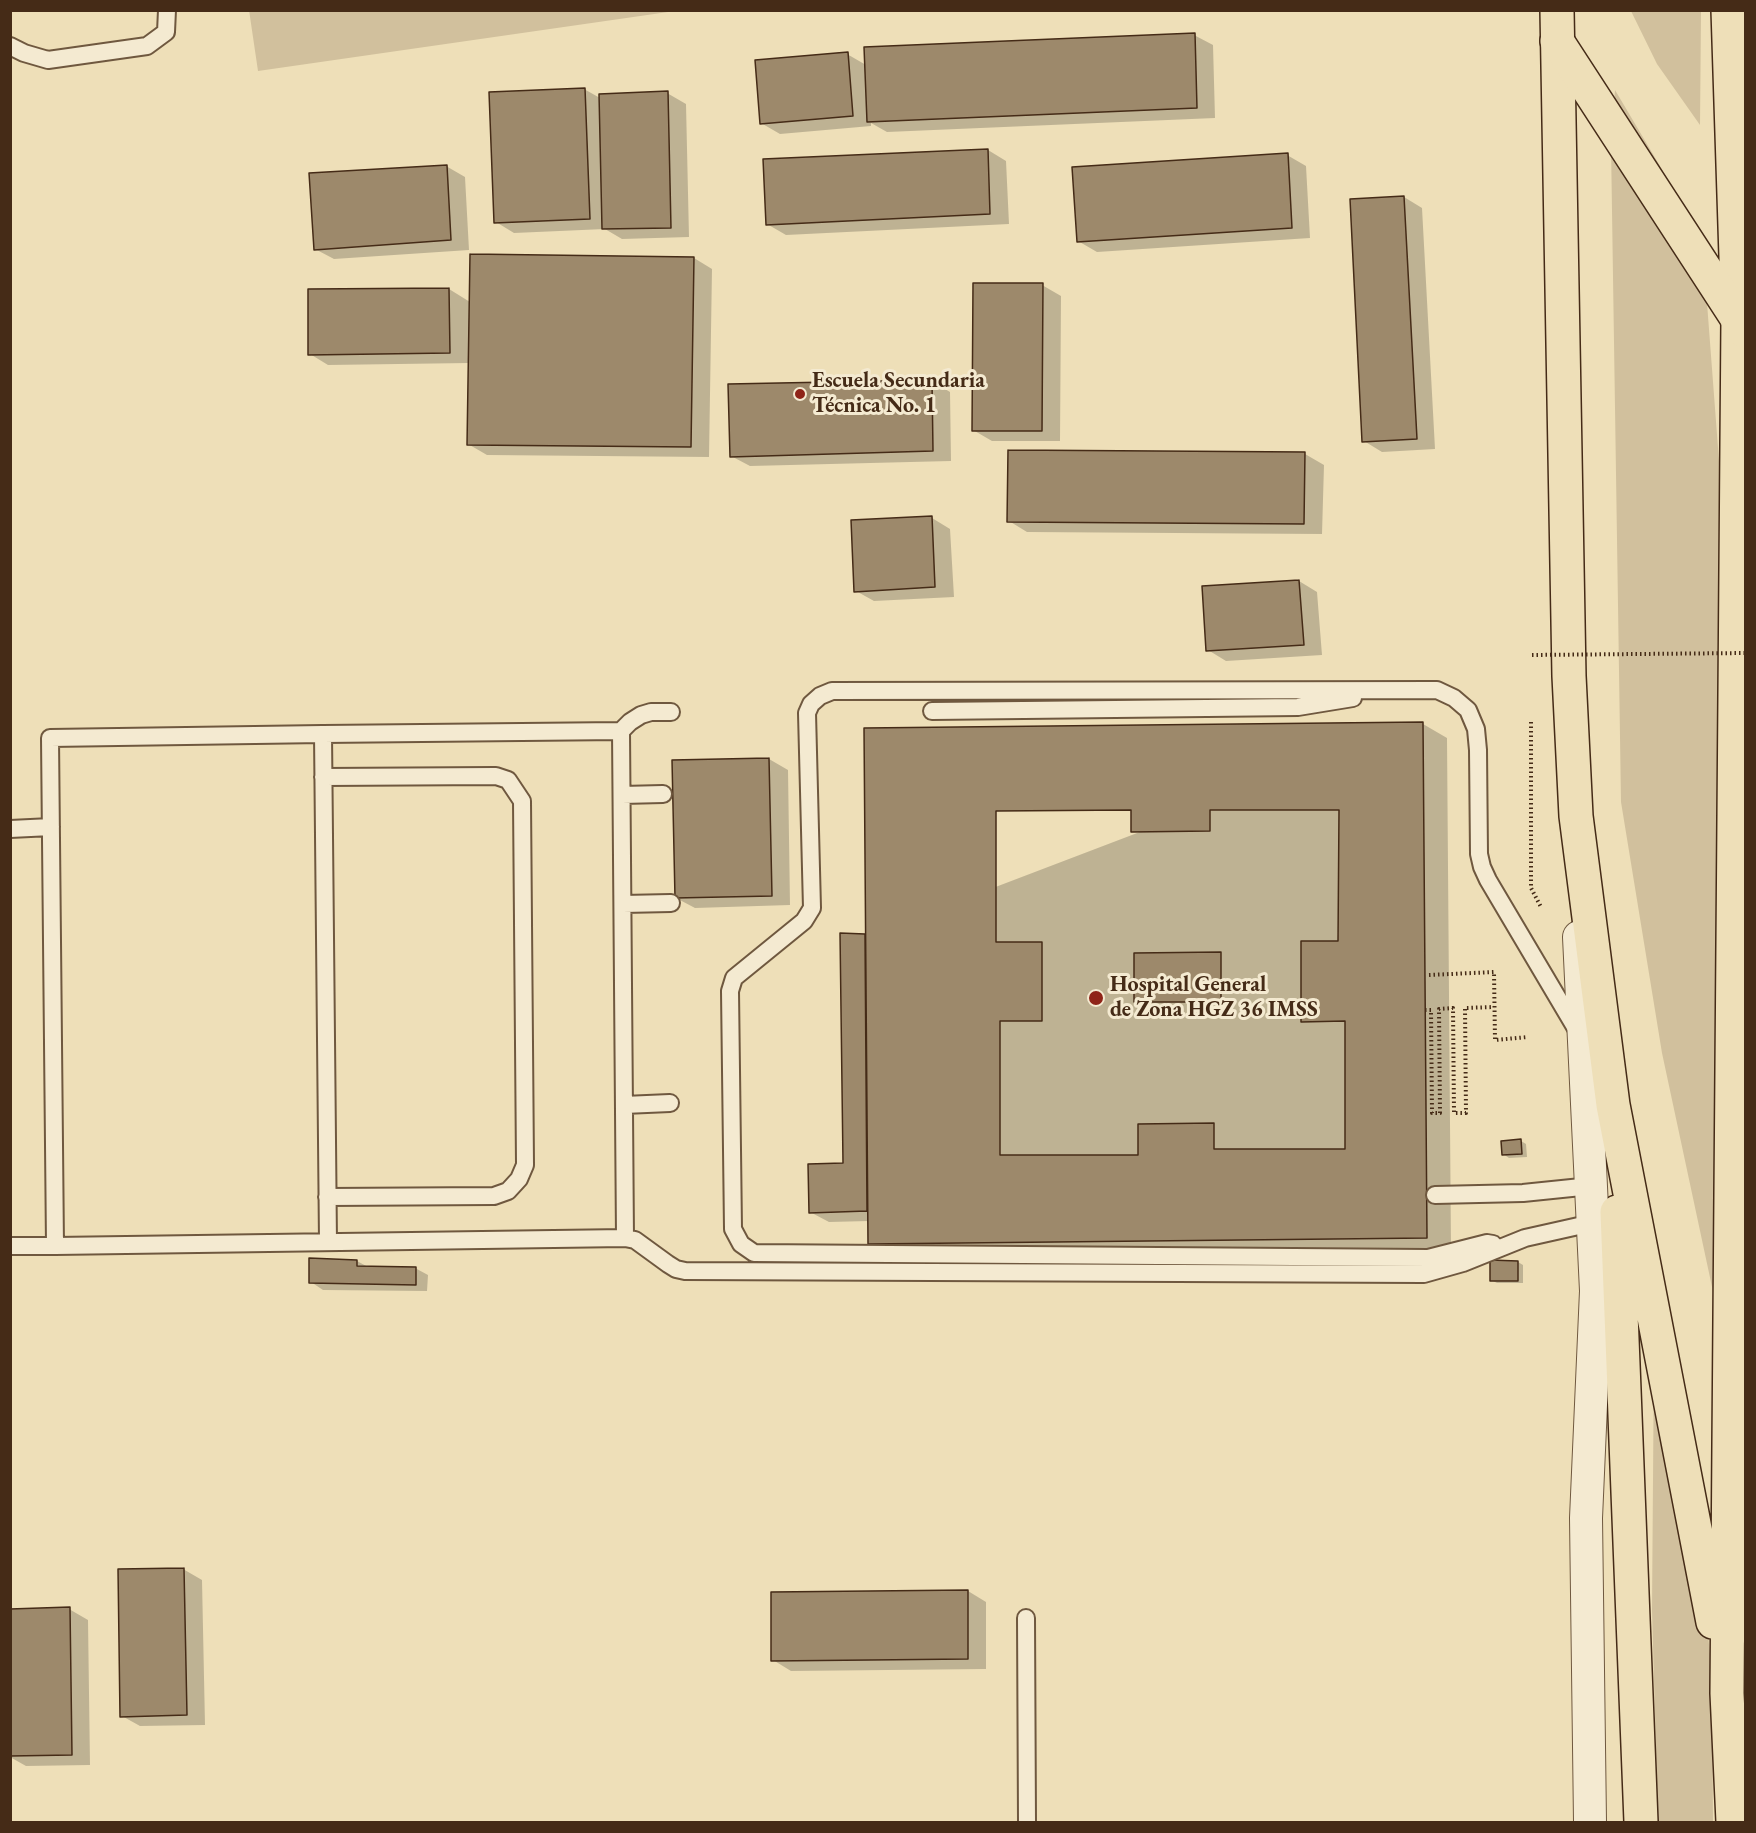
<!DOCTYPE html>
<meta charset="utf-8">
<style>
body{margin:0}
#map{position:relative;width:1756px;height:1833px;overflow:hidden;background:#eedfb8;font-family:"EB Garamond",serif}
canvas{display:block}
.frame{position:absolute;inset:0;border:12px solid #452b17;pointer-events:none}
</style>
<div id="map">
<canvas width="1756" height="1833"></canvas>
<div class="frame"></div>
</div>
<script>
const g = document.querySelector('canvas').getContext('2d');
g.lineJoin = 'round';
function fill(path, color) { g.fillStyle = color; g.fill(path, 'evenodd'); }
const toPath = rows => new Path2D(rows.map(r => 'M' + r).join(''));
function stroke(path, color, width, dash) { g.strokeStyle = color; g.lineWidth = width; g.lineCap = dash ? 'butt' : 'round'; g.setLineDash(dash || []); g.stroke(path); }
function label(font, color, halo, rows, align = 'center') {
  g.font = font + ' "EB Garamond",serif'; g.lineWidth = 6; g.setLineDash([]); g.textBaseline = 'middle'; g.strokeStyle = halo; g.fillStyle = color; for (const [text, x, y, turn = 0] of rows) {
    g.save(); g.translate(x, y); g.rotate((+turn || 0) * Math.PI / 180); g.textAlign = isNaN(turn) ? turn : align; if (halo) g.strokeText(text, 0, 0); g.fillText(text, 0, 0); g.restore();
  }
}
fill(toPath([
 [249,10,675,10,675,11,258,71],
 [1631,11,1701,11,1700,125,1657,64],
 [1615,90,1702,237,1719,461,1727,875,1724,1343,1662,1053,1621,802,1611,145],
 [1654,1350,1706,1616,1712,1673,1713,1822,1658,1822,1652,1610]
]), '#d1c09d');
fill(toPath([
 [1194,35,1213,45,1215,118,887,132,871,123,871,126,780,134,761,123,847,54,866,65],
 [584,89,600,98,667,93,686,104,689,237,622,239,605,229,514,233,496,222],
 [988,150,1006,161,1009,224,786,235,767,224],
 [1287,155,1306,166,1310,238,1097,252,1078,241],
 [446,166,465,177,469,250,334,259,315,249],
 [1404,197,1422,208,1435,449,1382,452,1364,441],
 [694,258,712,269,709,457,487,455,468,444,469,363,328,365,310,354,310,291,449,289,470,302],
 [1042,285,1061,296,1060,441,992,441,973,430],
 [932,381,950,392,951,461,750,466,731,456],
 [1009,452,1305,454,1324,465,1322,534,1027,532,1009,521],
 [932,518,950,529,954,597,874,601,856,591],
 [1299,581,1317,592,1322,655,1226,661,1208,650],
 [1423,724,1447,738,1451,1251,894,1257,869,1243,869,1221,829,1222,810,1212,845,1164,865,935,867,936],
 [769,759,788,770,790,905,695,908,676,898],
 [1521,1141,1526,1144,1527,1157,1509,1158,1503,1154],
 [357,1261,368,1267,415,1268,428,1275,427,1291,323,1290,311,1282],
 [1518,1262,1523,1265,1523,1283,1497,1283,1491,1280],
 [183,1569,202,1580,205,1725,140,1726,122,1716],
 [968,1591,986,1602,986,1669,791,1671,773,1660],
 [69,1609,88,1620,90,1765,26,1766,10,1757,10,1610]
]), '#0003');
const building = toPath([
 [1195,33,1197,108,867,122,864,47,1195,33],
 [848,52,853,116,760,124,755,60,848,52],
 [585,88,590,219,494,223,489,92,585,88],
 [668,91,671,228,602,229,599,94,668,91],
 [988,149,990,214,766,225,763,159,988,149],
 [1288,153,1292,228,1077,242,1072,167,1288,153],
 [447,165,451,240,314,250,309,173,447,165],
 [1404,196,1417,439,1362,442,1350,199,1404,196],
 [470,254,694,257,691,447,467,445,470,254],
 [973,283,1043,283,1042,431,972,431,973,283],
 [449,288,450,353,308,355,308,289,449,288],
 [932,380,933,451,730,457,728,384,932,380],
 [1008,450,1305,452,1304,524,1007,522,1008,450],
 [932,516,935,587,854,592,851,520,932,516],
 [1299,580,1304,645,1206,651,1202,586,1299,580],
 [1423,722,1427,1238,868,1244,864,728,1423,722],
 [769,758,772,896,675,898,672,760,769,758],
 [1131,810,1131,832,1210,831,1210,810,1339,810,1338,941,1301,941,1301,1022,1345,1021,1345,1149,1214,1149,1214,1123,1138,1124,1138,1155,1000,1155,1000,1021,1042,1021,1042,942,996,942,996,811,1131,810],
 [1221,952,1221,1002,1134,1002,1134,953,1221,952],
 [840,933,865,934,867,1211,809,1213,808,1164,843,1163,840,933],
 [1521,1139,1522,1154,1502,1155,1501,1141,1521,1139],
 [309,1258,357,1260,357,1266,416,1267,416,1285,309,1283,309,1258],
 [1490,1260,1518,1261,1518,1281,1490,1281,1490,1260],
 [184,1568,187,1715,120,1717,118,1569,184,1568],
 [968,1590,968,1659,771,1661,771,1592,968,1590],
 [70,1607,72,1755,10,1756,10,1609,70,1607]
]);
fill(building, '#9d896b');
stroke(building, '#452b17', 1.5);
const lane = toPath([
 [10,46,24,53,48,60,147,46,166,32,167,10],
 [932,711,1298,707,1353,698],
 [323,734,621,731],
 [323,777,496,776,508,780,522,801,525,1165,519,1179,508,1191,494,1196,327,1197],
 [622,795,663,794],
 [10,829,51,827],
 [623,904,671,903],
 [624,1105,670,1103],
 [1435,1195,1523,1193,1591,1186],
 [625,1238,621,731,630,722,641,715,651,712,671,712],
 [328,1242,323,734,50,738,55,1246,625,1238,635,1240,668,1264,676,1269,685,1271,1424,1274,1463,1263,1525,1238,1592,1223],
 [1493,1244,1487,1243,1428,1258,754,1253,741,1244,733,1229,730,991,734,978,804,921,812,908,807,713,811,704,820,696,832,691,1437,690,1454,698,1468,710,1476,729,1478,750,1479,854,1482,867,1488,880,1578,1032],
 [10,1246,55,1246],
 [1026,1618,1027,1822]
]);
const street = toPath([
 [1579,937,1596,1291,1586,1518,1590,1822]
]);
const primary = toPath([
 [1557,10,1569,676,1576,816,1613,1105,1713,1622],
 [1728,10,1738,319,1727,1693,1733,1822],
 [1617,1212,1641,1822]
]);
const highway = toPath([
 [1557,41,1746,332],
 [1728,1637,1746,1587]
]);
stroke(lane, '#6f583f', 20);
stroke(street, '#6f583f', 34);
stroke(primary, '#452b17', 36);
stroke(highway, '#452b17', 36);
stroke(toPath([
 [1531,722,1531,888,1541,907],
 [1429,975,1494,972,1495,1040,1528,1037],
 [1425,1010,1431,1010,1432,1113,1440,1113,1439,1009,1453,1008,1454,1113,1466,1113,1465,1008,1494,1007]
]), '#452b17', 4, [1.5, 3]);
stroke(lane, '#f4ead1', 16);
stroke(street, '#f4ead1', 32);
stroke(primary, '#eedfb8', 33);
stroke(highway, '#eedfb8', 33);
stroke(toPath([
 [1532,655,1746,653]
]), '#452b17', 4, [1.5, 3]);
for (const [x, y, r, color] of [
 [800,394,6,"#8f2418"],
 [1096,998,8,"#8f2418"]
]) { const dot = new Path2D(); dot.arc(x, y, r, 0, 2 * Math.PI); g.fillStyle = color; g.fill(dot); stroke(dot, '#f4ead1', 2); }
label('bold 22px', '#452b17', '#f4ead1', [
 ["Escuela Secundaria",812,381],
 ["Técnica No. 1",812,406],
 ["Hospital General",1110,985],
 ["de Zona HGZ 36 IMSS",1110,1010]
], 'left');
</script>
